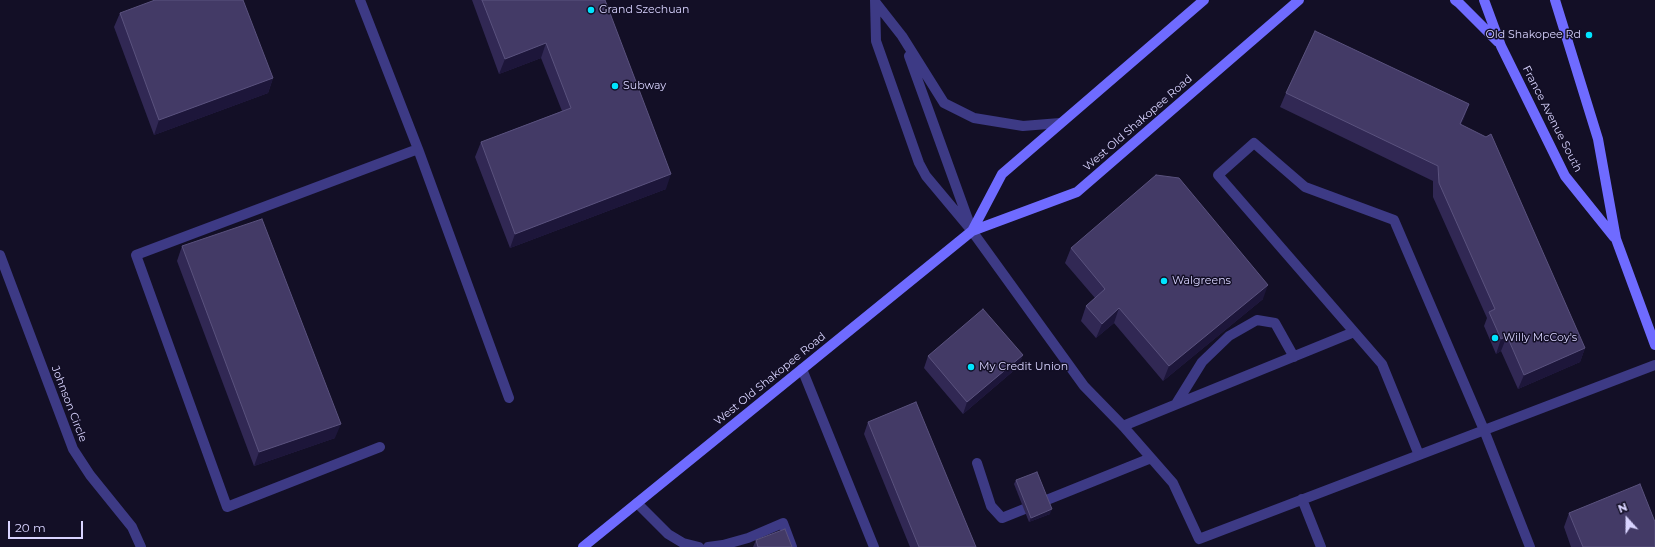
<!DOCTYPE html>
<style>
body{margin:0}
#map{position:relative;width:1655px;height:547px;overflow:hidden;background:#130f26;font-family:Montserrat,sans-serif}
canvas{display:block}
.north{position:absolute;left:1607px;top:499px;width:40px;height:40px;-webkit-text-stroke:3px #130f26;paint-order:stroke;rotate:339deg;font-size:11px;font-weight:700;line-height:16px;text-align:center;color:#d9d4ff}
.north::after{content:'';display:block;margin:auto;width:14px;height:18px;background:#d9d4ff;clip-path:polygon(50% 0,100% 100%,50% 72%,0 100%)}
.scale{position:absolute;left:8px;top:521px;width:75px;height:18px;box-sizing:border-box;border:2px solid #d9d4ff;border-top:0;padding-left:5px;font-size:12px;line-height:14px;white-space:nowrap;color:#d9d4ff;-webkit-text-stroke:3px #130f26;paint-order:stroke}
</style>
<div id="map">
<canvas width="1655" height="547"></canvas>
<div class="north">N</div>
<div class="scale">20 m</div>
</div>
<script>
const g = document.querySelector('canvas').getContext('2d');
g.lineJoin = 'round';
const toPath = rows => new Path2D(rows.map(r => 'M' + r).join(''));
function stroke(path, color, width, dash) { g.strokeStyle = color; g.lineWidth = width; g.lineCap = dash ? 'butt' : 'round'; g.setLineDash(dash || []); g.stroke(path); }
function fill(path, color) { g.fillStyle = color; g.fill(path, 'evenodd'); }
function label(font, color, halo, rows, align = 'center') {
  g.font = font + ' Montserrat,sans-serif'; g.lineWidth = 3; g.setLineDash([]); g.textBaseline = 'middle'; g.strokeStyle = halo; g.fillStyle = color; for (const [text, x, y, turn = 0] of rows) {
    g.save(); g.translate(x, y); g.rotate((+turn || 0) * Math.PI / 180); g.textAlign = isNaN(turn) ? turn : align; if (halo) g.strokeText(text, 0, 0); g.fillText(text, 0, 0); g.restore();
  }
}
stroke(toPath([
 [360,0,418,149],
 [875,0,876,41,919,163,926,176,972,231,1084,386,1123,426,1173,483,1199,539,1655,365],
 [876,3,902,36,944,103,974,118,1023,126,1060,123],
 [909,56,970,225],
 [802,369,874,547],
 [1176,404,1202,362,1229,336,1257,320,1275,323,1294,357],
 [1123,426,1354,332],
 [380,447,227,507,136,255,418,149,509,398],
 [1419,455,1382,364,1218,175,1254,143,1305,187,1394,220,1484,430,1530,547],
 [977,463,991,506,1002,518,1151,458],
 [1302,499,1321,547],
 [637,503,668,534,683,543,699,547],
 [708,547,723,545,748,538,783,523,792,547]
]), '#3d3a85', 10);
stroke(toPath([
 [0,255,73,449,90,475,132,527,141,547]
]), '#3d3a85', 10);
stroke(toPath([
 [1455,0,1459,3,1498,42],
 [1484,0,1501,46,1565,176,1614,237],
 [1555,0,1598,139,1616,239,1655,345],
 [972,231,1002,174,1204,0],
 [583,547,972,231,1077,192,1299,0]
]), '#6f6bff', 10);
fill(toPath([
 [472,0,605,0,666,189,510,248,475,157,481,142,562,111,541,58,499,74],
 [120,13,273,78,268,93,154,135,114,27],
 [1286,93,1469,104,1461,124,1585,348,1580,362,1518,389,1501,351,1496,354,1484,326,1487,318,1433,197,1433,181,1280,107],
 [182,246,335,438,254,466,177,261],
 [1071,248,1263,299,1163,381,1114,323,1096,338,1081,321,1086,306,1095,298,1065,263],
 [1023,355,1018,367,963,414,924,368,928,356],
 [868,422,976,547,910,547,864,434],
 [1016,480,1050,514,1029,522,1014,484],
 [1569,513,1655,547,1571,547,1564,527],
 [756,540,792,547,753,547]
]), '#312854');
fill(toPath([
 [546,43,541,58,499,74,505,59],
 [273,78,268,93,154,135,159,120],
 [1469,104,1464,119,1454,138,1460,124],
 [671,174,666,189,510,248,515,234],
 [1268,285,1263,299,1163,381,1169,366],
 [1119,308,1114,323,1096,338,1102,324],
 [1507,336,1501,351,1496,354,1501,339],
 [1585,348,1580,362,1518,389,1524,375],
 [1023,355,1018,367,963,414,967,402],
 [341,424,335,438,254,466,259,452],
 [1052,509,1050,514,1029,522,1031,518]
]), '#1d163a');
const building = toPath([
 [155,0,243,0,273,78,159,120,120,13,155,0],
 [482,0,605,0,671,174,515,234,481,142,571,108,546,43,505,59,482,0],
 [1315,31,1469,104,1460,124,1486,137,1491,134,1585,348,1524,375,1507,336,1501,339,1489,312,1495,309,1439,183,1438,166,1286,93,1315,31],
 [1156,175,1179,178,1268,285,1169,366,1119,308,1102,324,1086,306,1105,289,1071,248,1156,175],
 [262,219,341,424,259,452,182,246,262,219],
 [983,309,1023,355,967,402,928,356,983,309],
 [916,402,976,547,919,547,868,422,916,402],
 [1037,472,1052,509,1031,518,1016,480,1037,472],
 [1640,484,1655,522,1655,547,1583,547,1569,513,1640,484],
 [785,529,792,547,758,547,756,540,785,529]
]);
fill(building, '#433a66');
stroke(building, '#5a527e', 1);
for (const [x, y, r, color] of [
 [591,10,4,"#00e5ff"],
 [1589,35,4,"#00e5ff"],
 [615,86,4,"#00e5ff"],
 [1164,281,4,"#00e5ff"],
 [1495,338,4,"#00e5ff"],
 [971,367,4,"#00e5ff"]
]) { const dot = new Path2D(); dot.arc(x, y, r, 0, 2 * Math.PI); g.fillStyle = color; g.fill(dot); stroke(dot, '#130f26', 1.5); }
label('11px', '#d9d4ff', '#130f26', [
 ["Grand Szechuan",599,10],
 ["Old Shakopee Rd",1581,35,"right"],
 ["Subway",623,86],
 ["Walgreens",1172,281],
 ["Willy McCoy's",1503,338],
 ["My Credit Union",979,367]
], 'left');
label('11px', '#d9d4ff', '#130f26', [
 ["France Avenue South",1552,119,63],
 ["West Old Shakopee Road",1138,123,-41],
 ["West Old Shakopee Road",770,379,-39],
 ["Johnson Circle",69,404,69]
]);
</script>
